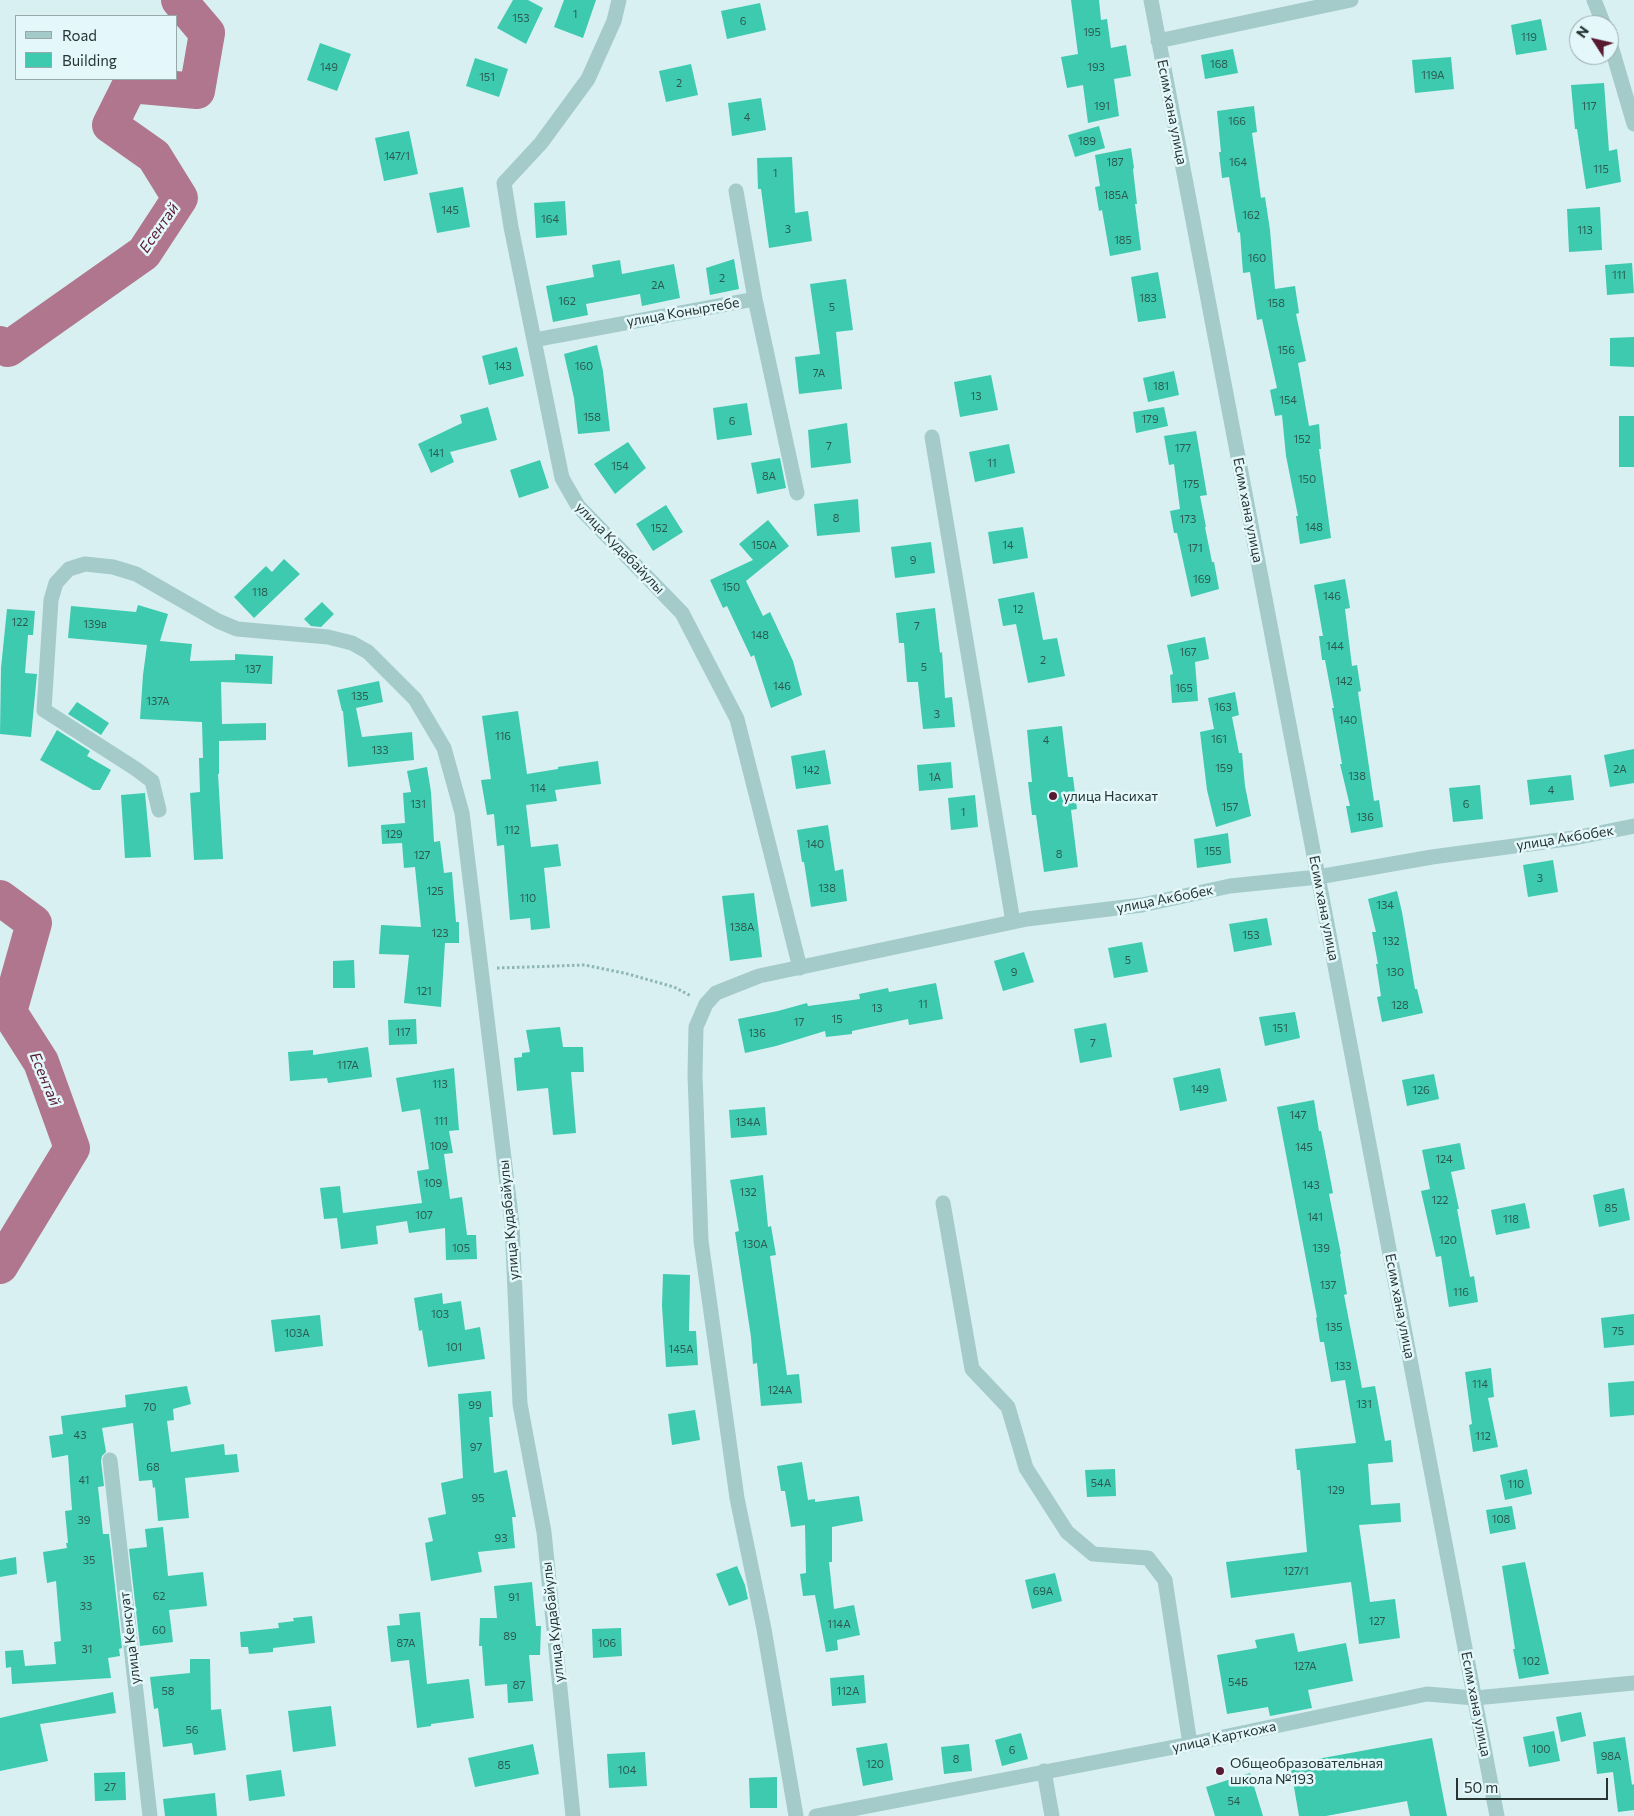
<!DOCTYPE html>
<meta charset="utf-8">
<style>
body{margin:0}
#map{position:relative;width:1634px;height:1816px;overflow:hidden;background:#d8f0f2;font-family:Commissioner,sans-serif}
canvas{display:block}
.legend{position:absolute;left:15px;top:15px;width:162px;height:65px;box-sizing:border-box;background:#e4f7fa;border:1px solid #98a9aa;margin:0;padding:6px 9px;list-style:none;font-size:15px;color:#263533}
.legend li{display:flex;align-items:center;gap:10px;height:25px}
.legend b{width:25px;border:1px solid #98a9aa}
.north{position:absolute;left:1569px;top:15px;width:50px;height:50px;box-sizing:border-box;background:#e4f7fa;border:1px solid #98a9aa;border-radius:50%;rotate:305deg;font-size:14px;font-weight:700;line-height:20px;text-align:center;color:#263533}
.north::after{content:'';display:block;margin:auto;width:18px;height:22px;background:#581a31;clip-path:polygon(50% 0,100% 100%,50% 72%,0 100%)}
.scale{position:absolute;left:1456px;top:1778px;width:152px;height:22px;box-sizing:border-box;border:2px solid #263533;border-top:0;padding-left:6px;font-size:15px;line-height:18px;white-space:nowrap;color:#263533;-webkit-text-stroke:4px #e4f7fa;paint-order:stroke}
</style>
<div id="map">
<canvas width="1634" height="1816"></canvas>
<ul class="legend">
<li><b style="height:6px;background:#a4caca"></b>Road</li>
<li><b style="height:14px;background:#3dcaae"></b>Building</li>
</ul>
<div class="north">N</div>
<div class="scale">50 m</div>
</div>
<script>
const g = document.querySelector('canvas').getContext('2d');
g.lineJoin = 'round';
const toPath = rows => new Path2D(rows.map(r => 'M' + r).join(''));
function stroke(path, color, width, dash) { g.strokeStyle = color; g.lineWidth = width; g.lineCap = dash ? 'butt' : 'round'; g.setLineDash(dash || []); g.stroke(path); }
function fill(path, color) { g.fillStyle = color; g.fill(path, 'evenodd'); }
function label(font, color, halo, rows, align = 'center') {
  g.font = font + ' Commissioner,sans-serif'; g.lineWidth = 5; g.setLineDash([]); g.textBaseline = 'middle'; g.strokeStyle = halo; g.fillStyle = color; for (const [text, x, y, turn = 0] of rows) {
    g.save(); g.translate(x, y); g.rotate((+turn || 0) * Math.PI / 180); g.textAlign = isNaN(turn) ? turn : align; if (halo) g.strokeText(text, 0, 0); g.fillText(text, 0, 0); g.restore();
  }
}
stroke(toPath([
 [0,344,8,349,144,253,180,198,154,156,110,125,130,85,197,91,207,33,179,0],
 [0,898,34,923,9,1012,41,1062,72,1148,0,1266]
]), '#b0768d', 36);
fill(toPath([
 [513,0,528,0,543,8,526,44,497,28],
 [564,0,596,0,583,38,554,27],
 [1071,0,1099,0,1101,20,1107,19,1111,48,1126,45,1131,76,1114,79,1119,116,1088,123,1083,85,1067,88,1061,57,1078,54],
 [760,3,766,30,727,39,721,11],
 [1541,19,1547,50,1516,55,1511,25],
 [320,43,351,54,337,91,307,80],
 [1233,49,1238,73,1205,79,1201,55],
 [1451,57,1454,89,1415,93,1412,60],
 [475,58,508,69,499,97,466,86],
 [691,64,698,95,666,102,659,71],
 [1604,83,1609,151,1617,149,1621,182,1586,189,1577,129,1575,129,1571,85],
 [761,98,766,130,732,136,728,103],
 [1254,106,1257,132,1252,133,1261,198,1265,197,1270,230,1275,289,1295,286,1299,313,1296,314,1306,361,1298,363,1309,426,1319,424,1321,449,1319,449,1331,538,1300,544,1296,516,1298,516,1286,456,1282,415,1275,416,1270,390,1277,388,1262,319,1257,320,1250,272,1243,273,1240,232,1238,233,1229,177,1222,178,1219,152,1221,152,1217,111],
 [1099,126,1105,148,1075,157,1068,135],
 [409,131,418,174,384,181,375,138],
 [1131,148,1134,168,1133,169,1137,204,1135,204,1141,250,1110,256,1102,210,1099,211,1095,187,1100,186,1095,155],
 [792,157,795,213,808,211,812,241,769,248,761,189,758,189,757,158],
 [463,187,470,227,437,233,429,193],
 [565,201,567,235,536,238,534,203],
 [1600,207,1602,250,1569,252,1567,209],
 [734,259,739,289,710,295,706,268],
 [620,260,622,274,674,264,680,298,642,306,640,294,586,304,588,315,553,322,546,286,594,277,592,265],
 [1632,263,1634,293,1607,295,1605,265],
 [1158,272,1166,318,1138,322,1131,277],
 [846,279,853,330,836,332,842,389,799,394,795,357,820,354,810,284],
 [1634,337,1634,367,1610,366,1610,338],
 [597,345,603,371,610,431,578,434,574,398,564,354],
 [517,347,524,376,489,385,482,356],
 [1174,371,1179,395,1148,402,1143,378],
 [991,375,998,410,960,417,954,382],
 [747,403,752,435,717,440,713,408],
 [488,407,497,440,450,452,454,462,431,473,418,444,462,423,460,415],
 [1164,407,1168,426,1136,433,1133,412],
 [1619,416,1634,416,1634,467,1619,467],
 [847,423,851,463,811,468,808,430],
 [1196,431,1207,495,1200,496,1206,527,1205,527,1212,562,1214,562,1219,589,1191,597,1177,533,1174,533,1170,511,1180,509,1174,464,1169,465,1164,436],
 [628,442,646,468,615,494,594,464],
 [1009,444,1015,473,975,482,969,452],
 [780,458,786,488,757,494,751,463],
 [540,460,549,488,519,498,510,470],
 [858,499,860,532,817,536,814,504],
 [666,505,683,532,653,551,636,524],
 [768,520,789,546,746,581,763,616,770,612,793,661,802,695,771,708,754,655,751,657,727,606,723,608,710,580,753,560,739,544],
 [1023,527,1028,558,993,564,988,532],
 [931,542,935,573,895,578,891,547],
 [284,559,300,574,254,618,234,597,266,566,272,572],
 [1345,579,1350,608,1345,609,1352,666,1357,665,1361,691,1358,692,1374,801,1379,800,1383,827,1351,833,1346,806,1350,806,1340,764,1342,764,1332,708,1334,708,1325,660,1322,660,1319,636,1323,636,1314,585],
 [1034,592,1043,640,1057,638,1065,676,1028,683,1016,624,1003,626,998,599],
 [322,602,334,614,321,627,311,626,304,619],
 [138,605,168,614,160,641,192,644,190,661,235,660,235,654,273,656,272,684,221,682,222,724,266,723,266,740,219,741,219,774,218,774,223,859,194,860,190,793,200,792,199,758,203,758,202,722,140,719,143,675,147,645,68,638,71,606,136,612],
 [935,608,940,653,942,652,945,698,952,697,955,727,923,729,918,682,907,682,904,643,899,643,896,613],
 [7,609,35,611,33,635,28,635,25,673,37,674,31,737,0,734,1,668],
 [1205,637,1209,659,1195,662,1198,701,1172,703,1170,675,1173,674,1167,645],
 [379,681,383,702,356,708,362,737,412,732,414,760,348,767,343,711,342,711,337,690],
 [1235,692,1239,715,1232,717,1239,753,1242,753,1245,786,1251,816,1216,827,1207,790,1200,732,1214,729,1208,698],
 [77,702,109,723,101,735,68,714],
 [518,711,527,774,558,769,558,767,598,761,601,784,555,790,557,801,526,805,531,847,558,844,561,866,544,868,550,928,531,930,530,918,510,920,504,845,497,846,494,814,487,815,481,780,491,779,482,716],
 [1062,726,1068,777,1073,777,1077,809,1071,810,1078,867,1044,872,1036,815,1032,815,1028,782,1032,782,1027,730],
 [57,730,90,751,87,756,111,770,100,790,93,790,40,760],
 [1634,749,1634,783,1610,787,1604,755],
 [825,750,831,784,796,789,791,756],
 [951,762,953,788,919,791,917,765],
 [427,767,431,792,434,842,440,841,444,873,452,872,456,922,459,922,459,943,445,943,441,1007,404,1003,409,955,379,954,381,925,421,927,415,867,404,868,402,843,382,844,381,825,405,823,403,793,411,792,407,771],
 [1571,775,1574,800,1530,805,1527,780],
 [1480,785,1483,819,1453,822,1449,788],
 [145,793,151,857,125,858,121,795],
 [975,795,978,827,951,830,948,798],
 [828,825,835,871,843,869,847,901,811,907,804,862,802,862,797,830],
 [1228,833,1231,863,1197,868,1194,839],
 [1553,860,1558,892,1528,897,1523,865],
 [1397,891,1402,912,1415,989,1417,989,1423,1013,1382,1022,1377,997,1381,996,1376,964,1378,964,1372,932,1376,932,1368,899],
 [754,893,762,957,730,961,722,896],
 [1267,918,1272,945,1234,952,1229,924],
 [1142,942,1148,972,1114,978,1108,948],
 [1024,952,1034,982,1003,991,994,961],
 [354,960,355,988,333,988,333,961],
 [936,983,943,1019,909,1025,908,1019,852,1031,852,1034,826,1037,825,1031,776,1046,745,1053,738,1019,778,1011,807,1003,808,1006,860,999,859,994,888,988,889,992],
 [1295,1012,1300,1038,1265,1046,1259,1017],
 [416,1019,417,1044,389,1045,388,1020],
 [1106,1023,1112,1057,1080,1063,1074,1029],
 [560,1027,563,1047,583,1047,584,1072,571,1072,576,1133,553,1135,548,1088,517,1091,514,1058,522,1057,522,1053,530,1052,526,1030],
 [368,1047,372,1077,328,1083,327,1078,290,1081,288,1052,313,1050,313,1055],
 [454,1068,459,1130,449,1131,453,1153,444,1154,450,1199,462,1197,467,1235,476,1235,477,1259,446,1260,445,1228,409,1233,407,1221,376,1226,378,1244,341,1249,337,1218,324,1219,320,1188,340,1186,343,1213,422,1203,417,1171,429,1169,420,1109,402,1112,396,1078],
 [1220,1068,1227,1101,1180,1111,1173,1078],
 [1434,1074,1439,1099,1407,1106,1402,1080],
 [1314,1100,1319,1131,1321,1131,1333,1193,1329,1194,1341,1254,1340,1254,1347,1294,1344,1295,1362,1388,1375,1386,1385,1441,1391,1440,1393,1462,1368,1464,1371,1505,1400,1503,1401,1522,1359,1525,1370,1602,1395,1599,1400,1638,1359,1644,1351,1582,1231,1598,1226,1562,1307,1552,1300,1470,1297,1470,1295,1449,1356,1443,1345,1380,1331,1382,1324,1342,1320,1342,1316,1318,1317,1317,1277,1107],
 [765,1107,767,1135,731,1138,729,1110],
 [1460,1143,1465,1169,1451,1172,1459,1209,1457,1209,1470,1277,1474,1276,1478,1302,1449,1307,1441,1256,1436,1257,1421,1191,1430,1189,1422,1150],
 [763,1175,768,1227,771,1226,776,1255,770,1256,787,1375,799,1374,802,1403,761,1406,757,1363,753,1364,751,1337,735,1232,739,1231,730,1180],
 [1624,1188,1630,1220,1599,1227,1593,1195],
 [1525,1203,1530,1228,1496,1235,1491,1210],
 [663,1274,690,1275,689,1331,696,1331,698,1365,666,1367,662,1306],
 [442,1293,443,1304,461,1301,465,1330,480,1327,485,1359,428,1367,422,1330,419,1331,414,1298],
 [1634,1314,1634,1345,1604,1348,1601,1318],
 [320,1315,323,1346,275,1352,271,1320],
 [1491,1368,1494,1397,1488,1398,1498,1447,1473,1452,1469,1425,1472,1424,1465,1372],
 [1634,1381,1634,1415,1610,1417,1608,1383],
 [187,1386,191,1404,173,1409,174,1420,167,1421,171,1452,224,1444,225,1455,237,1454,239,1472,185,1478,189,1518,158,1521,155,1487,153,1488,152,1480,139,1481,133,1423,102,1428,106,1452,102,1456,101,1461,104,1486,98,1487,103,1534,109,1534,122,1648,119,1649,120,1656,108,1658,111,1678,12,1684,11,1667,6,1668,5,1651,23,1650,25,1666,56,1664,54,1642,61,1641,56,1581,47,1583,43,1552,67,1548,66,1543,68,1543,65,1511,72,1510,68,1455,52,1458,49,1436,63,1434,61,1416,126,1407,125,1395],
 [491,1391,493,1417,489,1417,494,1473,507,1470,516,1517,512,1517,515,1548,478,1552,482,1572,431,1581,425,1543,433,1541,428,1518,446,1514,441,1483,463,1478,458,1394],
 [695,1410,700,1440,672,1445,668,1414],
 [802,1462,808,1500,815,1499,815,1502,859,1496,863,1521,832,1527,832,1562,829,1562,834,1609,854,1605,860,1635,837,1640,838,1650,826,1652,815,1595,803,1596,800,1574,806,1573,805,1525,791,1527,785,1491,781,1491,777,1466],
 [1115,1469,1116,1496,1087,1497,1085,1470],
 [1527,1469,1532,1494,1505,1500,1500,1475],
 [1512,1506,1516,1529,1490,1534,1486,1510],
 [163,1527,168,1576,203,1572,207,1606,169,1610,173,1642,140,1646,129,1549,147,1547,145,1529],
 [16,1557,17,1574,0,1577,0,1560],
 [1525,1562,1549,1674,1519,1679,1513,1649,1515,1649,1502,1566],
 [737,1566,745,1585,748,1599,729,1606,716,1574],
 [1055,1573,1062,1601,1032,1609,1025,1580],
 [532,1582,536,1626,541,1626,540,1655,529,1655,533,1701,508,1703,507,1684,485,1686,482,1646,479,1646,480,1618,497,1618,494,1586],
 [420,1612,427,1684,469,1679,474,1718,431,1724,431,1726,417,1728,409,1660,391,1662,387,1626,400,1625,399,1614],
 [312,1616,315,1643,273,1648,273,1652,249,1654,248,1647,241,1647,240,1632,279,1628,278,1623,294,1621,293,1618],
 [621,1628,622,1656,593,1658,592,1629],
 [1294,1633,1298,1652,1346,1643,1353,1681,1308,1690,1312,1708,1270,1716,1268,1707,1227,1714,1217,1655,1257,1648,1255,1640],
 [190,1659,210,1659,211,1710,221,1709,226,1750,194,1755,192,1743,163,1747,158,1708,154,1709,150,1677,190,1673],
 [864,1675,866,1703,832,1706,830,1678],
 [113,1692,116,1713,40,1724,48,1761,0,1771,0,1718],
 [331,1706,336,1746,293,1752,288,1711],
 [1581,1712,1586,1736,1561,1742,1556,1717],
 [1554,1731,1560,1761,1529,1767,1523,1737],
 [1021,1733,1028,1759,1002,1766,995,1740],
 [1625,1737,1632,1785,1634,1784,1634,1810,1618,1812,1613,1772,1597,1774,1593,1742],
 [1432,1738,1447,1816,1410,1816,1407,1801,1326,1816,1299,1816,1290,1764],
 [887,1743,893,1780,863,1786,856,1748],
 [533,1744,539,1774,475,1787,468,1758],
 [969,1744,972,1771,944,1774,941,1747],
 [645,1752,647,1786,609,1788,607,1754],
 [281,1770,285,1796,249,1801,246,1775],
 [125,1772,126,1800,95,1801,94,1773],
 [1250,1773,1263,1816,1215,1816,1206,1787],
 [777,1777,777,1808,750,1808,749,1778],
 [215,1793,217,1816,165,1816,163,1799]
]), '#3dcaae');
stroke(toPath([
 [497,968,585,965,628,974,674,987,691,996]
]), '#8eb6b5', 3, [2.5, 2.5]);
stroke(toPath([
 [619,0,614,21,588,79,541,143,504,183,511,227,562,478,578,506,682,613,737,719,800,968],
 [1151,0,1497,1816],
 [1594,0,1604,25],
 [1609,39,1634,124],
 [1158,41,1351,0],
 [736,191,755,299],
 [534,340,755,299,797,493],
 [932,437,1013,922],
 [159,810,152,781,136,769,44,710,51,600,56,583,69,569,85,564,113,567,136,574,218,621,237,629,328,637,352,643,368,652,415,699,444,748,462,813,512,1224,520,1404,544,1532,573,1816],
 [943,1203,972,1369,1008,1407,1026,1468,1067,1532,1093,1554,1148,1558,1165,1580,1190,1744],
 [110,1460,150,1816],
 [1044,1771,1052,1816],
 [796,1816,764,1629,737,1498,701,1241,695,1075,696,1027,706,1004,716,993,759,976,1027,919,1142,905,1230,886,1318,877,1432,857,1574,838,1634,826],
 [816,1816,1190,1744,1427,1694,1475,1698,1634,1683]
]), '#a4caca', 15);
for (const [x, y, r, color] of [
 [1053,796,5,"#581a31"],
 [1220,1771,5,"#581a31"]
]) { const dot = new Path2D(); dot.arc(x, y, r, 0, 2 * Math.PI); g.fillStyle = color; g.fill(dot); stroke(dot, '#e4f7fa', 2); }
label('11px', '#2c5a52', null, [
 ["1",575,14],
 ["153",521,18],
 ["6",743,21],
 ["195",1092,32],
 ["119",1529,37],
 ["168",1219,64],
 ["149",329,67],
 ["193",1096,67],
 ["119А",1433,75],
 ["151",487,77],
 ["2",679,83],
 ["191",1102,106],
 ["117",1589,106],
 ["4",747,117],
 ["166",1237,121],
 ["189",1087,141],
 ["147/1",397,156],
 ["187",1115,162],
 ["164",1238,162],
 ["115",1601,169],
 ["1",775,173],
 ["185А",1116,195],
 ["145",450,210],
 ["162",1251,215],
 ["164",550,219],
 ["3",788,229],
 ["113",1585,230],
 ["185",1123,240],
 ["160",1257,258],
 ["111",1619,275],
 ["2",722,278],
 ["2А",658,285],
 ["183",1148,298],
 ["162",567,301],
 ["158",1276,303],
 ["5",832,307],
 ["156",1286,350],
 ["143",503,366],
 ["160",584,366],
 ["7А",819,373],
 ["181",1161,386],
 ["13",976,396],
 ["154",1288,400],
 ["158",592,417],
 ["179",1150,419],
 ["6",732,421],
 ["152",1302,439],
 ["7",829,446],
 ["177",1183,448],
 ["141",436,453],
 ["11",992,463],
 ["154",620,466],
 ["8А",769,476],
 ["150",1307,479],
 ["175",1191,484],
 ["8",836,518],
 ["173",1188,519],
 ["148",1314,527],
 ["152",659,528],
 ["150А",764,545],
 ["14",1008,545],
 ["171",1195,548],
 ["9",913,560],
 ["169",1202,579],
 ["150",731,587],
 ["118",260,592],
 ["146",1332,596],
 ["12",1018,609],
 ["122",20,622],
 ["139в",95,624],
 ["7",917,626],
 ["148",760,635],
 ["144",1335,646],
 ["167",1188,652],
 ["2",1043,660],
 ["5",924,667],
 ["137",253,669],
 ["142",1344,681],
 ["146",782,686],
 ["165",1184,688],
 ["135",360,696],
 ["137А",158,701],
 ["163",1223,707],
 ["3",937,714],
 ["140",1348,720],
 ["116",503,736],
 ["161",1219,739],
 ["4",1046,740],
 ["133",380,750],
 ["159",1224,768],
 ["2А",1620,769],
 ["142",811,770],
 ["138",1357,776],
 ["1А",935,777],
 ["114",538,788],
 ["4",1551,790],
 ["131",418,804],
 ["6",1466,804],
 ["157",1230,807],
 ["1",963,812],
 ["136",1365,817],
 ["112",512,830],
 ["129",394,834],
 ["140",815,844],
 ["155",1213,851],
 ["8",1059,854],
 ["127",422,855],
 ["3",1540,878],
 ["138",827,888],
 ["125",435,891],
 ["110",528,898],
 ["134",1385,905],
 ["138А",742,927],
 ["123",440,933],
 ["153",1251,935],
 ["132",1391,941],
 ["5",1128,960],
 ["9",1014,972],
 ["130",1395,972],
 ["121",424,991],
 ["11",923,1004],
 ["128",1400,1005],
 ["13",877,1008],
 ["15",837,1019],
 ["17",799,1022],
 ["151",1280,1028],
 ["117",403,1032],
 ["136",757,1033],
 ["7",1093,1043],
 ["117А",348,1065],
 ["113",440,1084],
 ["149",1200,1089],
 ["126",1421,1090],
 ["147",1298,1115],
 ["111",441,1121],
 ["134А",748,1122],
 ["109",439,1146],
 ["145",1304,1147],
 ["124",1444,1159],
 ["109",433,1183],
 ["143",1311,1185],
 ["132",748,1192],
 ["122",1440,1200],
 ["85",1611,1208],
 ["107",424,1215],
 ["141",1315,1217],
 ["118",1511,1219],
 ["120",1448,1240],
 ["130А",755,1244],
 ["105",461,1248],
 ["139",1321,1248],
 ["137",1328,1285],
 ["116",1461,1292],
 ["103",440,1314],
 ["135",1334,1327],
 ["75",1618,1331],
 ["103А",297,1333],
 ["101",454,1347],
 ["145А",681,1349],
 ["133",1343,1366],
 ["114",1480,1384],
 ["124А",780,1390],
 ["131",1364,1404],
 ["99",475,1405],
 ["70",150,1407],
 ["43",80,1435],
 ["112",1483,1436],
 ["97",476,1447],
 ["68",153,1467],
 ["41",84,1480],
 ["54А",1101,1483],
 ["110",1516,1484],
 ["129",1336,1490],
 ["95",478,1498],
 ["108",1501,1519],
 ["39",84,1520],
 ["93",501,1538],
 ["35",89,1560],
 ["127/1",1296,1571],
 ["69А",1043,1591],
 ["62",159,1596],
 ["91",514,1597],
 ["33",86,1606],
 ["127",1377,1621],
 ["114А",839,1624],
 ["60",159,1630],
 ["89",510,1636],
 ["87А",406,1643],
 ["106",607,1643],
 ["31",87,1649],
 ["102",1531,1661],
 ["127А",1305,1666],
 ["54Б",1238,1682],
 ["87",519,1685],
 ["58",168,1691],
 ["112А",848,1691],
 ["56",192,1730],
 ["100",1541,1749],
 ["6",1012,1750],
 ["98А",1611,1756],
 ["8",956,1759],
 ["120",875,1764],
 ["85",504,1765],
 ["104",627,1770],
 ["27",110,1787],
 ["54",1234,1801]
]);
label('14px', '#263533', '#e4f7fa', [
 ["Есим хана улица",1172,112,79],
 ["улица Коныртебе",683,312,-10],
 ["Есим хана улица",1248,510,79],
 ["улица Кудабайулы",620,548,46],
 ["улица Акбобек",1565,838,-9],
 ["улица Акбобек",1165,899,-11],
 ["Есим хана улица",1324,908,79],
 ["улица Кудабайулы",509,1220,-95],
 ["Есим хана улица",1400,1306,79],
 ["улица Кудабайулы",553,1622,-96],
 ["улица Кенсуат",130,1638,-97],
 ["Есим хана улица",1476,1704,79],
 ["улица Карткожа",1224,1737,-12]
]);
label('14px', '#263533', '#e4f7fa', [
 ["улица Насихат",1063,796],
 ["Общеобразовательная",1230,1763],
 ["школа №193",1230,1779]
], 'left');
label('italic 15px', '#581a31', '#e4f7fa', [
 ["Есентай",159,228,-55],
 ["Есентай",45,1079,67]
]);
</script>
